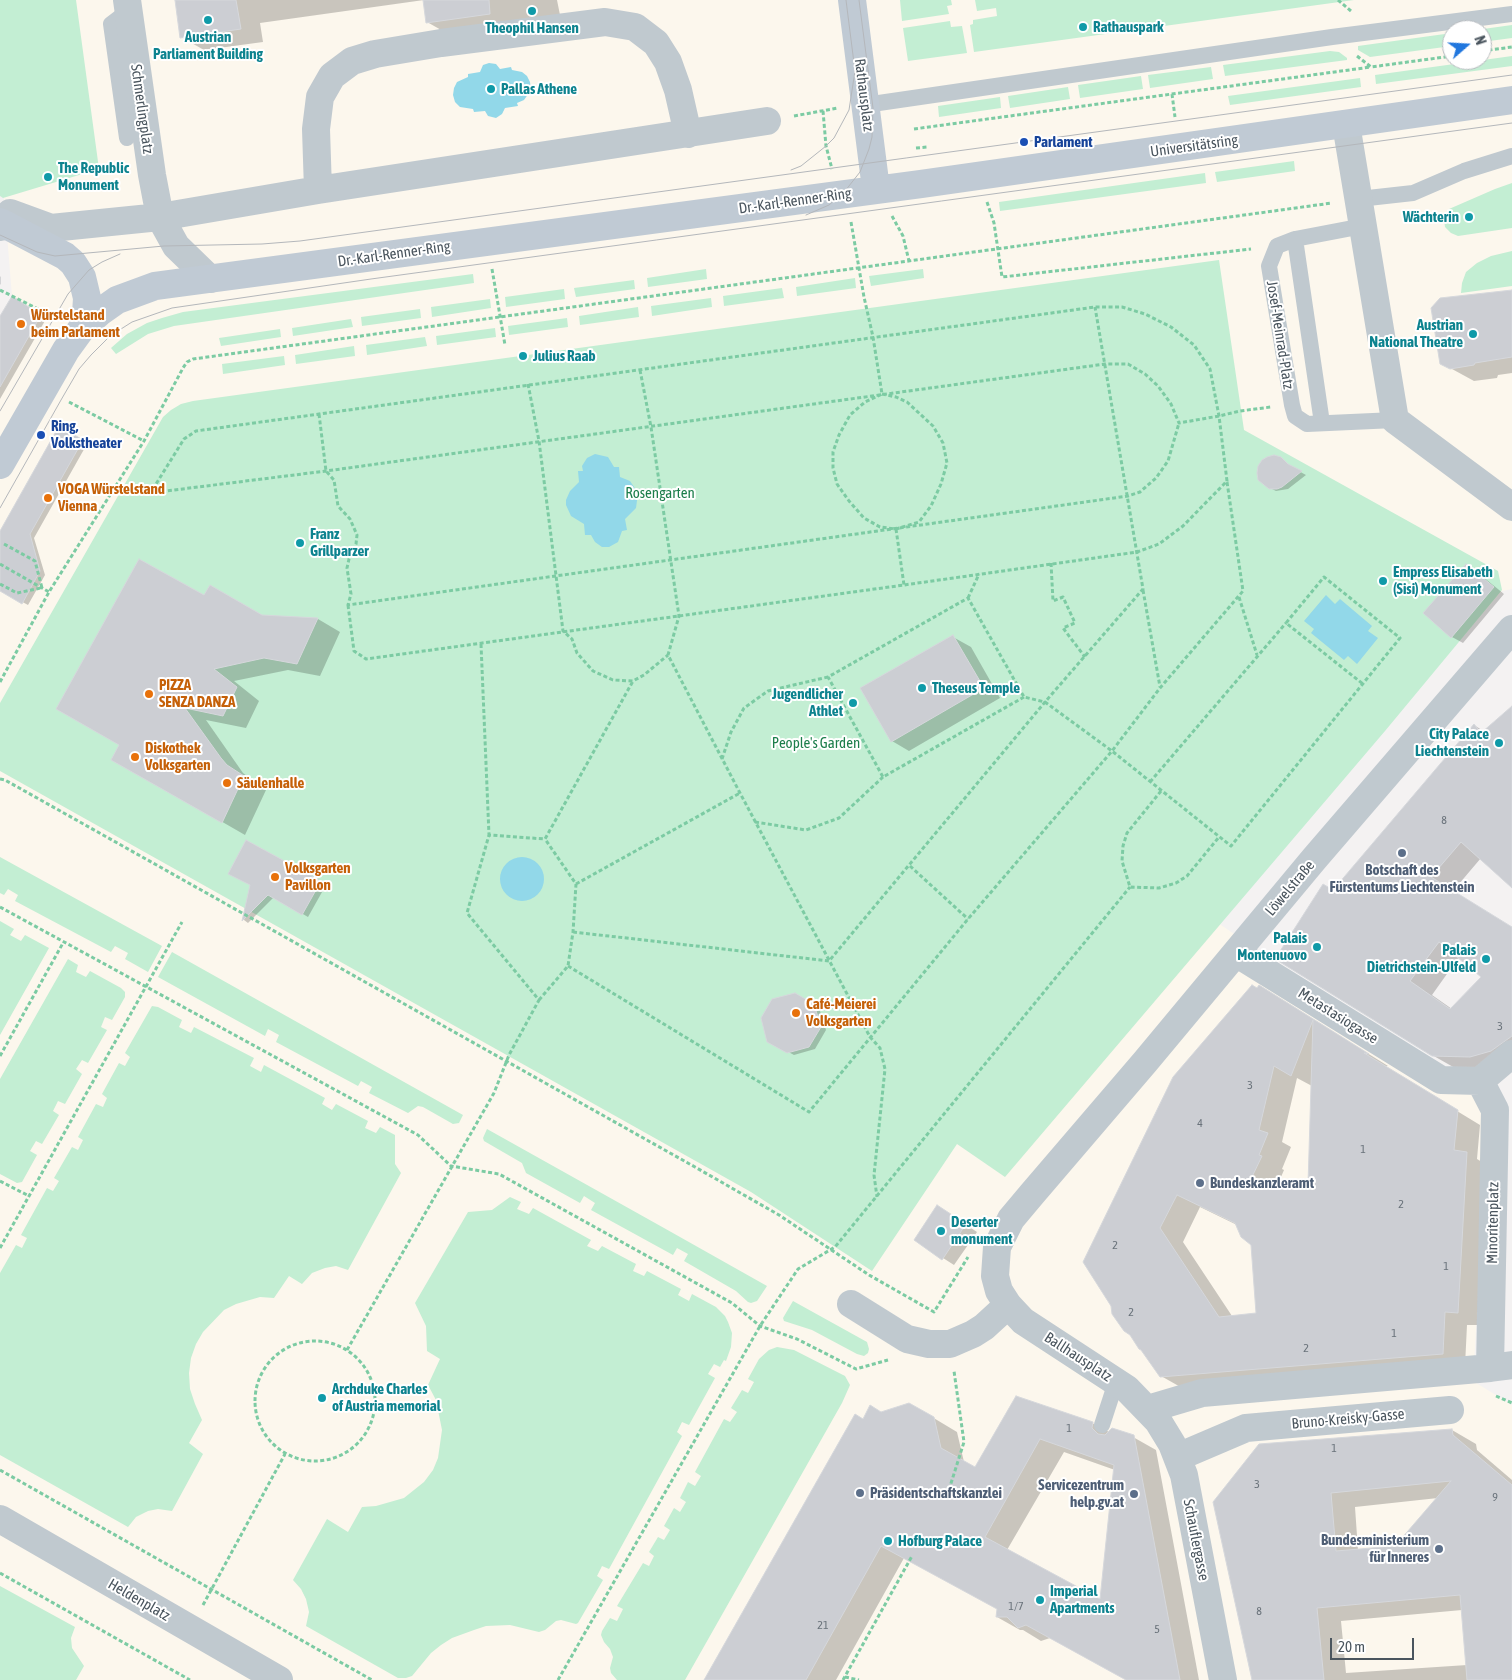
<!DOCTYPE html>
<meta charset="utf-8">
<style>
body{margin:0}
#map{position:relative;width:1512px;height:1680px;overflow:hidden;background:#f4f2f2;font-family:"Asap Condensed",sans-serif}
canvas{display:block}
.north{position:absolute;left:1442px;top:20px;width:50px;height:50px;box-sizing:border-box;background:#fff;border:1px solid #b7bbbf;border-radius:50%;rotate:71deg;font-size:14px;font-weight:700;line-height:20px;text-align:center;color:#4a555e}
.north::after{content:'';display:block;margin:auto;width:18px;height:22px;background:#2177de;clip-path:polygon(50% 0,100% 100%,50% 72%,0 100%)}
.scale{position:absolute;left:1330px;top:1638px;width:84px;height:22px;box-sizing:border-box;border:2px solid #4a555e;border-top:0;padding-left:6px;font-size:15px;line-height:18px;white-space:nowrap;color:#4a555e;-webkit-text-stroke:4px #fff;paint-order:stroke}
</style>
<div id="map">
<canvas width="1512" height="1680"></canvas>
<div class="north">N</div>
<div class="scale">20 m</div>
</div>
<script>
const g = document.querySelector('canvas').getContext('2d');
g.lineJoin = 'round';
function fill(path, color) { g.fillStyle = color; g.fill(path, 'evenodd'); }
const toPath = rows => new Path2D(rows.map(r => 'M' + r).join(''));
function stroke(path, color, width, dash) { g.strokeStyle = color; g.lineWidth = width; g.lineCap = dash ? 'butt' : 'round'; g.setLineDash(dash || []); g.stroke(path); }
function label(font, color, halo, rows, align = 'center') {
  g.font = font + ' "Asap Condensed",sans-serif'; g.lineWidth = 4; g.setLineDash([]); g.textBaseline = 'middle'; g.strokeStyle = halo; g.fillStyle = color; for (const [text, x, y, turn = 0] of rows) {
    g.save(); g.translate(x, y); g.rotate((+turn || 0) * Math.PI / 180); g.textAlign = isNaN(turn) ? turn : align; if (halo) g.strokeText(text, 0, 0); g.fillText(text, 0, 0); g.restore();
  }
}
fill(toPath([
 [0,0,1512,0,1512,589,1502,591,1218,923,1489,1106,1473,1381,1512,1405,1512,1680,0,1680,0,316,12,296,4,198,0,196],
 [1452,30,1482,30,1482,60,1452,60]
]), '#fcf7ed');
fill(toPath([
 [0,0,76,0,99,169,3,198,0,196],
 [900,0,951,0,952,5,947,6,949,14,902,21],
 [975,0,1354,0,974,52,970,25,973,24,973,20,997,16,996,8,977,11],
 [950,21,951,27,962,26,967,53,908,61,903,28],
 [1512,25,1512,38,1482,42,1482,30,1476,30],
 [1452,33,1452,46,1370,57,1358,50,1358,46],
 [1330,51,1339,52,1347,58,1347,60,1225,76,1223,65],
 [1512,56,1512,66,1376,84,1375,75],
 [1211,67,1213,79,1150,88,1148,75],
 [1141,76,1143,89,1080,98,1078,85],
 [1360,78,1361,87,1230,105,1228,96],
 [1068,87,1070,99,1010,108,1008,96],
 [1000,97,1001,108,939,117,938,106],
 [1294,161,1295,171,1217,182,1215,172],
 [1205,173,1206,183,1000,211,999,202],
 [1512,183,1512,228,1458,236,1451,233,1445,227,1444,220,1449,209,1495,189],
 [1512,251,1512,286,1461,293,1462,283,1466,272,1477,263,1491,256],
 [1219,260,1244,430,1498,571,1502,590,1385,731,1005,1177,957,1144,872,1271,751,1192,0,771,0,703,163,417,171,410,181,404,193,401],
 [706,269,707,279,648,287,647,278],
 [923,269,924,278,871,286,869,276],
 [473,274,474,283,174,326,148,334,116,354,111,348,127,334,147,323,162,318,183,312],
 [855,278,856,288,797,296,796,287],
 [634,280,635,289,576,297,574,288],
 [782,288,784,298,724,306,723,296],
 [564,289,565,299,506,307,505,297],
 [711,298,712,307,652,316,651,306],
 [490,299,491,308,432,317,431,307],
 [638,307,639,317,580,325,579,316],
 [420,309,421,318,362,326,361,317],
 [567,318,568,327,509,335,508,326],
 [351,319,353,327,293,336,292,328],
 [495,328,496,337,437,345,436,336],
 [280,329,281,337,221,346,219,338],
 [425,337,427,346,367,355,366,345],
 [354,346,355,356,296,364,295,355],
 [284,356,285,365,223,374,222,364],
 [0,857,162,946,148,972,125,959,128,953,115,946,111,952,15,901,18,895,8,889,4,895,0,893],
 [0,921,14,929,10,935,21,941,25,935,49,948,0,1035],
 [172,952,463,1115,459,1123,453,1124,423,1107,418,1106,408,1113,369,1093,372,1087,361,1081,358,1086,276,1042,279,1035,268,1029,265,1036,158,977],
 [68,959,78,965,76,972,86,977,90,971,121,988,125,992,125,997,112,1020,105,1017,101,1027,107,1030,88,1063,82,1060,76,1069,82,1074,65,1104,58,1101,53,1111,59,1115,42,1144,36,1141,30,1151,37,1155,22,1182,17,1183,0,1174,0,1079],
 [152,1006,158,1007,182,1020,179,1027,191,1033,194,1027,254,1058,250,1066,261,1072,264,1065,325,1098,322,1104,332,1110,336,1104,368,1121,365,1128,376,1133,380,1127,395,1135,395,1164,401,1173,348,1270,336,1266,325,1268,312,1273,302,1284,289,1276,274,1298,260,1297,236,1304,224,1310,203,1332,196,1344,191,1358,189,1373,190,1389,195,1404,202,1420,189,1443,203,1454,172,1511,158,1509,148,1511,136,1517,128,1527,0,1455,0,1273,16,1245,22,1248,27,1238,21,1235,47,1188,53,1191,59,1181,54,1178,72,1147,78,1150,83,1140,78,1137,96,1104,103,1107,107,1098,102,1094,119,1063,125,1066,130,1057,125,1053],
 [487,1129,664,1228,767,1286,757,1301,751,1303,748,1302,736,1291,684,1261,688,1254,677,1248,673,1255,591,1210,595,1203,584,1196,580,1203,526,1173,522,1163,484,1141,483,1138],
 [510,1197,521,1202,517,1209,529,1214,533,1208,591,1240,587,1246,598,1251,602,1246,636,1264,633,1271,644,1276,647,1271,681,1289,678,1295,689,1301,692,1294,716,1307,725,1316,728,1322,732,1333,731,1347,726,1361,724,1360,720,1367,714,1364,708,1374,715,1378,689,1425,682,1422,677,1432,682,1436,609,1569,602,1566,597,1576,603,1580,578,1623,576,1624,561,1620,556,1621,545,1630,539,1632,510,1625,486,1626,474,1630,452,1638,441,1645,431,1653,412,1676,406,1678,398,1678,306,1626,309,1612,306,1599,301,1589,293,1580,327,1519,348,1532,362,1507,376,1506,404,1498,424,1482,433,1470,438,1458,442,1430,436,1400,428,1385,440,1359,427,1351,426,1326,415,1303,468,1212,492,1210],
 [793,1301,867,1342,869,1349,868,1353,864,1356,857,1354,812,1330,784,1321,783,1318],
 [777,1347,794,1350,845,1376,850,1385,842,1403,685,1680,617,1680,611,1673,610,1668,613,1657,610,1649,604,1642,601,1635,602,1631,610,1618,617,1621,623,1609,617,1606,643,1563,649,1566,654,1556,649,1552,658,1537,664,1540,670,1530,664,1526,674,1508,680,1512,686,1502,680,1498,688,1482,695,1486,701,1476,695,1472,724,1419,730,1422,737,1412,731,1408,742,1390,748,1393,754,1382,748,1379,759,1359,769,1350],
 [0,1586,75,1627,71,1638,72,1648,84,1666,76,1680,0,1680]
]), '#c3eed3');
fill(toPath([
 [489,63,496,64,500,69,511,67,512,70,522,72,527,76,530,82,531,90,524,100,517,103,518,106,505,108,502,114,496,118,488,116,485,111,474,112,473,109,460,107,455,102,453,95,454,88,457,82,468,77,468,74,480,72,483,65],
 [595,454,608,457,614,467,619,467,620,477,630,481,638,493,636,508,625,519,627,530,622,531,618,542,609,547,602,547,595,542,591,535,585,535,584,524,571,516,566,505,566,500,570,491,579,482,578,471,583,471,582,466,587,458],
 [1326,595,1335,604,1340,599,1372,626,1368,631,1378,638,1357,664,1348,656,1344,660,1311,633,1314,629,1304,621],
 '500 879a22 22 0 1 1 44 0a22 22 0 1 1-44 0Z'
]), '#92d8e9');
fill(toPath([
 [176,0,557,0,561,20,450,35,427,22,424,0,260,23,263,42,204,50,181,37],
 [1512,292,1512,373,1498,375,1497,378,1474,381,1441,363],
 [12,298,46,319,0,399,0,319],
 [59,427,87,444,34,538,45,575,28,605,0,590,0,534],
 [1280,458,1293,468,1306,475,1288,489,1276,491,1270,488],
 [1466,565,1477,572,1504,594,1463,643,1452,637],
 [205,597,262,616,318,619,340,632,320,676,288,670,234,681,259,701,246,728,206,720,243,773,266,790,245,835,113,759],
 [953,637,971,647,1000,698,909,751,892,741],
 [1512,708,1512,886,1481,858,1453,891,1512,928,1512,1064,1493,1069,1455,1068,1432,1055,1334,892,1474,725,1485,732],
 [1459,957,1483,977,1452,1009,1432,995],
 [247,841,326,885,308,917,274,897,248,923,244,920,251,885],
 [795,995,819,1008,826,1030,815,1049,794,1055,768,1041],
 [1282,1000,1388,1066,1383,1066,1480,1125,1477,1159,1490,1167,1480,1325,1467,1325,1465,1366,1184,1389,1161,1376,1112,1306],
 [1297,1078,1312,1086,1309,1186,1278,1184,1284,1170,1282,1169,1291,1147,1282,1142],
 [1200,1207,1237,1225,1252,1245,1257,1314,1232,1316,1183,1242],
 [948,1213,977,1232,954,1265,943,1258],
 [1016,1397,1092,1423,1109,1432,1133,1437,1156,1450,1199,1680,1127,1680,1050,1638,1041,1641,1023,1630,1020,1630,997,1617,998,1609,904,1558,836,1680,705,1680,863,1420,881,1413,932,1417,957,1432,964,1462,975,1468],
 [1064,1452,1115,1470,1101,1601,1007,1550],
 [1452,1430,1476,1444,1477,1450,1512,1480,1512,1680,1255,1680,1214,1502],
 [1438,1498,1395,1548,1358,1550,1355,1507],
 [1462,1610,1467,1665,1346,1673,1341,1621]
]), '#0003');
const building = toPath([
 [175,0,236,0,241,29,180,38,175,0],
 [423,0,489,0,490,14,426,23,423,0],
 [1512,290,1512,357,1475,363,1474,365,1450,369,1440,364,1431,308,1440,298,1512,290],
 [12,296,41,315,0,387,0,316,12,296],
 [59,426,83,440,30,534,40,571,22,604,0,591,0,531,59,426],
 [1274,455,1281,457,1288,464,1302,471,1282,487,1277,489,1269,489,1258,480,1257,473,1258,466,1262,460,1267,457,1274,455],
 [139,559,204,595,210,585,262,615,318,618,297,664,264,658,214,669,237,687,223,716,185,708,221,758,227,765,244,776,222,823,111,760,119,745,56,709,139,559],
 [1466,564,1494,587,1451,638,1423,613,1466,564],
 [953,635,984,688,891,742,860,688,953,635],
 [1512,706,1512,888,1461,842,1431,877,1512,927,1512,1036,1491,1051,1470,1057,1432,1056,1275,959,1323,884,1333,890,1474,724,1481,733,1512,706],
 [1439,942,1481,977,1450,1009,1410,981,1439,942],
 [246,840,321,881,302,915,268,895,242,921,250,885,228,874,246,840],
 [1252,985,1257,988,1259,985,1369,1054,1364,1053,1458,1110,1454,1150,1467,1152,1458,1313,1445,1312,1443,1354,1160,1377,1141,1350,1139,1349,1130,1335,1124,1331,1112,1314,1111,1306,1083,1262,1173,1077,1252,985],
 [1313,1020,1308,1185,1250,1181,1262,1156,1259,1155,1268,1133,1259,1130,1274,1066,1291,1076,1313,1020],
 [1177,1195,1235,1223,1241,1237,1251,1245,1256,1313,1219,1317,1160,1228,1177,1195],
 [795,993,814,1004,821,1027,809,1047,787,1053,767,1042,761,1018,772,999,795,993],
 [937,1205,966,1224,942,1260,914,1240,937,1205],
 [1016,1396,1093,1422,1092,1428,1098,1434,1105,1435,1112,1428,1134,1435,1180,1680,1126,1680,1026,1625,1018,1628,1007,1617,996,1617,997,1609,881,1546,806,1680,704,1680,855,1414,863,1419,870,1405,881,1412,909,1403,934,1417,941,1448,975,1467,1016,1396],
 [1040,1439,1114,1465,1100,1599,985,1537,1040,1439],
 [1452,1429,1453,1435,1512,1485,1512,1680,1467,1680,1460,1595,1317,1608,1324,1680,1252,1680,1213,1502,1259,1444,1452,1429],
 [1451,1481,1395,1546,1336,1551,1331,1493,1451,1481]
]);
fill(building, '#ccced3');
stroke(building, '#d6d8dc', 1);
stroke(toPath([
 [1338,0,1351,11],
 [1482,51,1512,47],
 [1357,56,1371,67,1452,56],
 [1172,94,1175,117],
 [823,111,826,146,832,169],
 [794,116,838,108],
 [914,129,1371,67],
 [916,148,927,147],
 [987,202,994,223,1002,277,1251,249],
 [892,216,903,236,909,261],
 [851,222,864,297,873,337,882,394],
 [492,269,505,345],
 [0,290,48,314],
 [640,370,651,427,679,616,668,655,740,793,870,1037,880,1048,885,1069,874,1175,877,1197],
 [528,384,539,441,563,631,572,639,577,653,593,671,613,680,633,681,644,675,668,655],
 [882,394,896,397,907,402,933,426,943,443,947,463,941,484,931,506,919,522,896,529,880,527,864,518,849,501,837,484,833,468,833,452,839,435,850,415,865,402,882,394],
 [69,402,144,441],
 [319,414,326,471,334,480,338,506,350,519,357,535,356,544,349,559,347,568,351,594,348,605,1128,496,1140,492,1156,478,1168,461,1179,423],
 [896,529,904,585],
 [4,544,35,561,42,588],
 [1051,563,1053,601,1063,597,1075,623,1063,628,1085,657],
 [0,564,49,592],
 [0,584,17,593,41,588],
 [1143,590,1160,687],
 [1239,597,1257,655],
 [968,598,979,574],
 [348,605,354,651,366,659,904,585,1137,552,1159,544,1183,526,1227,481,1219,416,1210,369,1194,345,1171,327,1145,314,1122,307,1095,307,196,431,184,439,156,484,159,489,166,491,326,471,1105,364,1128,364,1145,374,1158,386,1171,404,1179,423,1219,416,1240,411,1271,407],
 [481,644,489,835],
 [0,682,49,592,144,441,183,368,187,362,193,359,1332,203],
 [1024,697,883,777,828,677,968,598,1024,697,1045,702,1112,751,1231,846,1400,638,1324,577,1286,623,1363,684],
 [722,759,731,732,744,708,768,691,828,677],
 [0,779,5,780,695,1167,779,1215,869,1275,934,1312,968,1257],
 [1150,782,1286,623],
 [1161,791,1127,833,1123,846,1122,861,1130,887,1159,888,1176,883,1187,876,1219,837],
 [755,822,806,830,839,818,883,777],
 [910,866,968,919],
 [576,884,740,793],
 [0,907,418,1135,451,1166,499,1174,732,1303,760,1326,797,1339,856,1369,888,1360],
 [573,932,829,961,1045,702,1143,589,1095,307],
 [568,966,809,1112,968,919,1112,751,1160,688,1243,591,1227,482],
 [539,1000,568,966,573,932,576,884,545,839],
 [0,1056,63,943],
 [0,1181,29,1196],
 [0,1248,182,922],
 '255 1401a60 60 0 1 1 120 0a60 60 0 1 1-120 0Z',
 [347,1350,494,1093,509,1055,539,1000,467,913,489,835,545,839,633,681],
 [1496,1396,1512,1403],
 [0,1470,372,1680],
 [947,1496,964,1442,954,1371],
 [0,1573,190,1680],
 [203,1605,285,1454],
 [845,1677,859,1680],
 [558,1680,760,1326,798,1269,835,1247,1130,887],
 [843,1680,912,1556]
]), '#7ccba3', 3, [4, 2.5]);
stroke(toPath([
 [865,105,1332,37,1512,14],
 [127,138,111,24,128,11],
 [1359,199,1413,193,1464,171,1512,156],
 [1363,226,1295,239,1277,246,1269,266,1292,405,1295,416,1307,424,1395,420],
 [1295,239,1322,423],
 [1102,1425,1116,1382]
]), '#c0c9cf', 16);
stroke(toPath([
 [127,0,152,175,160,217,176,246,210,279],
 [1346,124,1395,420,1512,507],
 [318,190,316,129,320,97,332,76,352,61,375,54,441,43,605,22,635,27,656,43,668,62,678,90,688,134],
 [0,227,10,213,51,228,160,217,318,190,767,121],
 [1236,953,1441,1080,1480,1081,1512,1054],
 [1480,1081,1495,1110,1490,1368,1512,1365],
 [851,1304,907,1339,929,1344,950,1344,973,1334,984,1327,1008,1305],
 [1148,1409,1202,1393,1490,1368],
 [1178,1457,1246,1428,1450,1410],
 [0,1519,279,1680],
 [1223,1680,1184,1475,1172,1444,1158,1421,1127,1389,1023,1321,1008,1305,999,1291,995,1276,997,1247,1011,1219,1032,1194,1145,1062,1314,859,1512,629]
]), '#c0c9cf', 28);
stroke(toPath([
 [852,0,876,189],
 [0,222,65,256,73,263,82,277,87,298,86,314,82,328],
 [0,465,66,350,82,328,100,312,117,300,155,286,921,184,1512,100]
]), '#c0cad4', 28);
stroke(toPath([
 [791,170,801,166,826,146,834,138,849,110,855,71,846,0],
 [806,215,829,205,845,191,860,172,869,149,872,137,873,108,859,0],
 [0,235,37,252,55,256,164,246,262,244,300,241,1512,75],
 [0,277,0,284],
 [0,411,68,294,89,270,102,262,120,254],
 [0,508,61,400,79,369,91,355,110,336,132,322,172,308,371,279,1512,123]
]), '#b4b7bb', 1);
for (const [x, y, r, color] of [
 [532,11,5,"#0f9aa8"],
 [208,20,5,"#0f9aa8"],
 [1083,27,5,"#0f9aa8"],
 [491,89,5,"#0f9aa8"],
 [1024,142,5,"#1a4fb4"],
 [48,177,5,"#0f9aa8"],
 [1469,217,5,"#0f9aa8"],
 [21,324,5,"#e8710a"],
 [1473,334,5,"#0f9aa8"],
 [523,356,5,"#0f9aa8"],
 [41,435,5,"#1a4fb4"],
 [48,498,5,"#e8710a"],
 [300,543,5,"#0f9aa8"],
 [1383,581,5,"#0f9aa8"],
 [922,688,5,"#0f9aa8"],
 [149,694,5,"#e8710a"],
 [853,703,5,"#0f9aa8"],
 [1499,743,5,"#0f9aa8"],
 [135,757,5,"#e8710a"],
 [227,783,5,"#e8710a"],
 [1402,853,5,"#5c6f8a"],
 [275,877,5,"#e8710a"],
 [1317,947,5,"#0f9aa8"],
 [1486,959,5,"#0f9aa8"],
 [796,1013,5,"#e8710a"],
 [1200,1183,5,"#5c6f8a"],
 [941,1231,5,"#0f9aa8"],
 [322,1398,5,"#0f9aa8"],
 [860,1493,5,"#5c6f8a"],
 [1134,1494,5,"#5c6f8a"],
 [888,1541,5,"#0f9aa8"],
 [1439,1549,5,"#5c6f8a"],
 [1040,1600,5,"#0f9aa8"]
]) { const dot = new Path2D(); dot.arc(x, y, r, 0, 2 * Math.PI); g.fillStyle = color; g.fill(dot); stroke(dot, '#fff', 2); }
label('12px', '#6a737b', null, [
 ["8",1444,820],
 ["3",1500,1026],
 ["3",1250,1085],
 ["4",1200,1123],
 ["1",1363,1149],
 ["2",1401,1204],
 ["2",1115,1245],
 ["1",1446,1266],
 ["2",1131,1312],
 ["1",1394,1333],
 ["2",1306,1348],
 ["1",1069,1428],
 ["1",1334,1448],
 ["3",1257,1484],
 ["9",1495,1497],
 ["1/7",1016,1606],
 ["8",1259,1611],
 ["21",823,1625],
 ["5",1157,1629]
]);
label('bold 15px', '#0d838f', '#fff', [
 ["Rathauspark",1093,27],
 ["Theophil Hansen",532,28,"center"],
 ["Austrian",208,37,"center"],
 ["Parliament Building",208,54,"center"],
 ["Pallas Athene",501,89],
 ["The Republic",58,168],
 ["Monument",58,185],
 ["Wächterin",1459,217,"right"],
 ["Austrian",1463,325,"right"],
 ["National Theatre",1463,342,"right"],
 ["Julius Raab",533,356],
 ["Franz",310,534],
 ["Grillparzer",310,551],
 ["Empress Elisabeth",1393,572],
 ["(Sisi) Monument",1393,589],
 ["Theseus Temple",932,688],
 ["Jugendlicher",843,694,"right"],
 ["Athlet",843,711,"right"],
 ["City Palace",1489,734,"right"],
 ["Liechtenstein",1489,751,"right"],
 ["Palais",1307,938,"right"],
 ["Montenuovo",1307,955,"right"],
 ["Palais",1476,950,"right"],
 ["Dietrichstein-Ulfeld",1476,967,"right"],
 ["Deserter",951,1222],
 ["monument",951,1239],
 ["Archduke Charles",332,1389],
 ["of Austria memorial",332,1406],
 ["Hofburg Palace",898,1541],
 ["Imperial",1050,1591],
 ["Apartments",1050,1608]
], 'left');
label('15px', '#4a555e', '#fff', [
 ["Rathausplatz",864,95,83],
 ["Schmerlingplatz",142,109,82],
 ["Universitätsring",1194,146,-8],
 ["Dr.-Karl-Renner-Ring",795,201,-8],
 ["Dr.-Karl-Renner-Ring",394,254,-8],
 ["Josef-Meinrad-Platz",1280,335,81],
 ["Löwelstraße",1290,888,-50],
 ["Metastasiogasse",1338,1016,32],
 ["Minoritenplatz",1493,1223,-89],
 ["Ballhausplatz",1078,1357,33],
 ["Bruno-Kreisky-Gasse",1348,1419,-5],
 ["Schauflergasse",1196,1540,79],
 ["Heldenplatz",139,1600,30]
]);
label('bold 15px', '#164399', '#fff', [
 ["Parlament",1034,142],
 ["Ring,",51,426],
 ["Volkstheater",51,443]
], 'left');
label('bold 15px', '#c56008', '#fff', [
 ["Würstelstand",31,315],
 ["beim Parlament",31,332],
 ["VOGA Würstelstand",58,489],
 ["Vienna",58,506],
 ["PIZZA",159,685],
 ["SENZA DANZA",159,702],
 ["Diskothek",145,748],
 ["Volksgarten",145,765],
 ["Säulenhalle",237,783],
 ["Volksgarten",285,868],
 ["Pavillon",285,885],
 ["Café-Meierei",806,1004],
 ["Volksgarten",806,1021]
], 'left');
label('15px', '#1c7e4b', '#fff', [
 ["Rosengarten",660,493],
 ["People's Garden",816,743]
]);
label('bold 15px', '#4e5e75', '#fff', [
 ["Botschaft des",1402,870,"center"],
 ["Fürstentums Liechtenstein",1402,887,"center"],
 ["Bundeskanzleramt",1210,1183],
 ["Servicezentrum",1124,1485,"right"],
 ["help.gv.at",1124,1502,"right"],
 ["Präsidentschaftskanzlei",870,1493],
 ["Bundesministerium",1429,1540,"right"],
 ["für Inneres",1429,1557,"right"]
], 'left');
</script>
